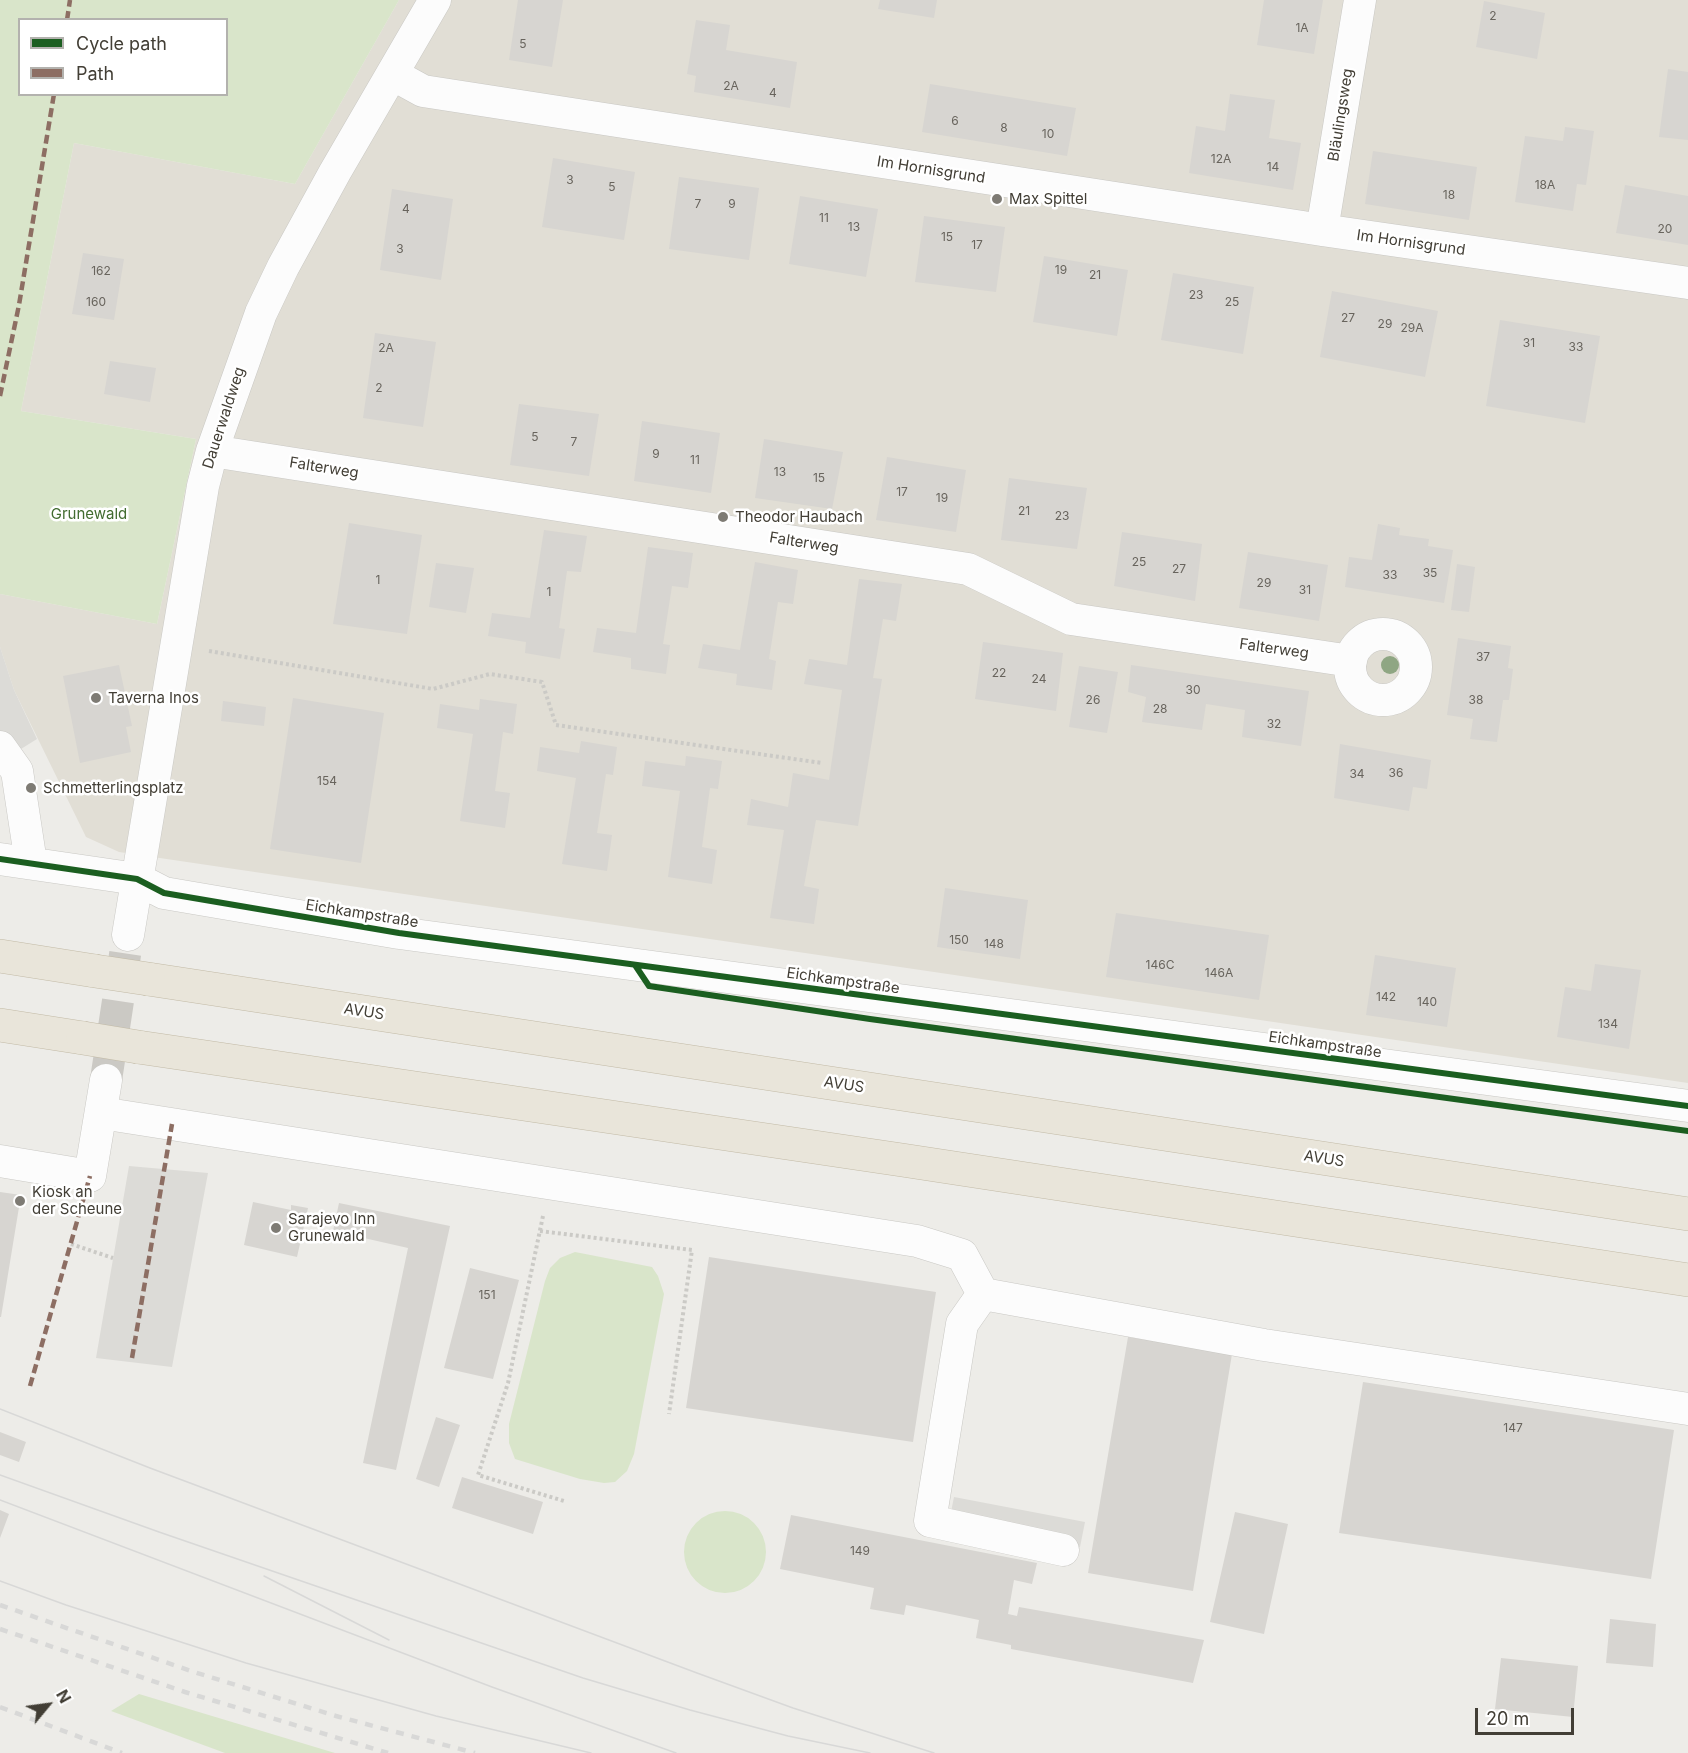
<!DOCTYPE html>
<meta charset="utf-8">
<style>
body{margin:0}
#map{position:relative;width:1688px;height:1753px;overflow:hidden;background:#edece8;font-family:Inter,sans-serif}
canvas{display:block}
.legend{position:absolute;left:18px;top:18px;width:210px;height:78px;box-sizing:border-box;background:#fff;border:2px solid #b3b2ae;margin:0;padding:8px 10px;list-style:none;font-size:18px;color:#423e35}
.legend li{display:flex;align-items:center;gap:12px;height:30px}
.legend b{width:30px;border:2px solid #b3b2ae}
.north{position:absolute;left:18px;top:1675px;width:60px;height:60px;-webkit-text-stroke:4px #fff;paint-order:stroke;rotate:61deg;font-size:16px;font-weight:700;line-height:24px;text-align:center;color:#423e35}
.north::after{content:'';display:block;margin:auto;width:21px;height:27px;background:#423e35;clip-path:polygon(50% 0,100% 100%,50% 72%,0 100%)}
.scale{position:absolute;left:1475px;top:1708px;width:99px;height:27px;box-sizing:border-box;border:3px solid #423e35;border-top:0;padding-left:8px;font-size:18px;line-height:21px;white-space:nowrap;color:#423e35;-webkit-text-stroke:4px #fff;paint-order:stroke}
</style>
<div id="map">
<canvas width="1688" height="1753"></canvas>
<ul class="legend">
<li><b style="height:8px;background:#1b5e20"></b>Cycle path</li>
<li><b style="height:8px;background:#8d6e63"></b>Path</li>
</ul>
<div class="north">N</div>
<div class="scale">20 m</div>
</div>
<script>
const g = document.querySelector('canvas').getContext('2d');
g.lineJoin = 'round';
function fill(path, color) { g.fillStyle = color; g.fill(path, 'evenodd'); }
const toPath = rows => new Path2D(rows.map(r => 'M' + r).join(''));
function stroke(path, color, width, dash) { g.strokeStyle = color; g.lineWidth = width; g.lineCap = dash ? 'butt' : 'round'; g.setLineDash(dash || []); g.stroke(path); }
function label(font, color, halo, rows, align = 'center') {
  g.font = font + ' Inter,sans-serif'; g.lineWidth = 5; g.setLineDash([]); g.textBaseline = 'middle'; g.strokeStyle = halo; g.fillStyle = color; for (const [text, x, y, turn = 0] of rows) {
    g.save(); g.translate(x, y); g.rotate((+turn || 0) * Math.PI / 180); g.textAlign = isNaN(turn) ? turn : align; if (halo) g.strokeText(text, 0, 0); g.fillText(text, 0, 0); g.restore();
  }
}
fill(toPath([
 [399,0,1688,0,1688,1083,119,852,86,837,14,690,0,647,0,594,157,624,196,439,21,411,74,143,295,184]
]), '#e1ded5');
fill(toPath([
 [0,0,399,0,295,184,74,143,21,411,196,439,157,624,0,594],
 [20,20,226,20,226,94,20,94],
 [575,1252,652,1267,658,1276,664,1294,634,1454,627,1471,615,1482,604,1483,580,1479,515,1459,509,1443,509,1424,545,1281,550,1268,560,1258],
 '684 1552a41 41 0 1 1 82 0a41 41 0 1 1-82 0Z',
 [139,1694,335,1753,225,1753,111,1711]
]), '#d9e5ca');
fill(toPath([
 [0,647,14,690,37,739,0,762],
 [129,1166,208,1173,172,1367,96,1358],
 [954,1497,1085,1522,1080,1547,949,1522]
]), '#dcdbd7');
fill(toPath([
 [518,0,563,0,552,67,509,60],
 [880,0,937,0,934,18,878,9],
 [1264,0,1323,0,1314,54,1257,45],
 [1484,1,1545,13,1537,59,1476,47],
 [696,20,730,25,726,50,797,62,790,108,694,92,696,76,687,74],
 [1668,69,1688,72,1688,140,1659,137],
 [930,84,1076,108,1067,156,922,132],
 [1230,94,1275,100,1269,138,1301,143,1293,190,1189,173,1196,126,1225,131],
 [1565,127,1594,131,1586,185,1577,184,1573,211,1515,202,1525,136,1563,141],
 [1373,151,1477,167,1469,220,1365,204],
 [553,158,635,172,624,240,542,227],
 [679,177,759,188,749,260,669,249],
 [1625,185,1688,196,1688,245,1616,233],
 [392,189,453,199,441,280,380,270],
 [800,196,878,209,866,277,789,264],
 [924,216,1005,227,996,292,915,282],
 [83,253,124,259,114,320,72,314],
 [1044,256,1128,270,1117,336,1033,322],
 [1173,273,1254,287,1243,354,1161,340],
 [1332,291,1438,311,1425,377,1320,357],
 [1500,320,1600,336,1585,423,1486,406],
 [375,333,436,342,423,427,363,418],
 [110,361,156,368,150,402,104,394],
 [519,404,599,414,589,476,510,465],
 [642,421,720,433,711,493,634,481],
 [764,439,843,452,832,509,755,498],
 [887,457,966,470,956,532,876,520],
 [1009,478,1087,488,1077,549,1001,540],
 [349,523,422,535,407,634,333,624],
 [1378,524,1400,528,1399,535,1429,539,1428,546,1453,550,1444,603,1345,587,1349,557,1372,560],
 [544,530,587,536,581,572,567,571,559,628,565,629,560,659,525,653,526,642,488,636,492,613,530,618],
 [1122,532,1202,544,1195,601,1114,586],
 [648,547,693,553,688,588,672,586,663,644,670,645,666,674,631,669,631,658,593,652,597,628,636,633],
 [1248,552,1328,565,1319,621,1239,608],
 [755,562,798,570,793,604,778,602,769,659,776,661,772,690,736,685,737,674,698,668,703,644,740,650],
 [436,563,474,568,466,613,429,607],
 [1457,564,1475,567,1469,612,1451,610],
 [859,579,902,584,896,621,883,619,873,678,882,679,858,826,816,820,804,886,819,889,814,924,770,918,784,830,747,825,751,799,788,807,793,773,829,780,842,690,804,684,809,659,847,665],
 [1458,638,1511,646,1508,668,1513,669,1509,700,1503,700,1497,742,1470,739,1473,719,1447,715],
 [983,642,1063,653,1056,711,975,699],
 [119,665,132,726,126,727,131,752,80,763,63,676],
 [1131,665,1309,691,1301,746,1242,737,1245,710,1206,704,1202,730,1142,722,1146,697,1128,692],
 [1079,666,1118,672,1107,733,1069,727],
 [293,698,384,713,361,863,270,849],
 [480,699,517,704,513,734,503,732,495,791,510,793,505,828,460,821,473,734,437,728,440,704,479,710],
 [223,701,266,707,264,726,221,721],
 [581,741,617,747,613,775,606,774,597,833,612,835,607,871,562,864,576,778,537,771,540,747,579,753],
 [1340,744,1431,760,1427,789,1413,787,1409,811,1334,798],
 [686,756,722,761,718,789,710,788,702,847,717,850,712,884,668,877,680,791,642,786,645,761,685,766],
 [945,888,1028,900,1020,959,937,947],
 [1116,913,1269,935,1259,1000,1106,977],
 [1375,955,1456,968,1447,1027,1366,1015],
 [1595,964,1641,970,1629,1049,1557,1037,1565,987,1591,991],
 [0,1192,21,1195,1,1317,0,1317],
 [253,1202,291,1210,291,1205,308,1208,297,1257,244,1245],
 [339,1203,450,1226,396,1470,363,1463,408,1248,333,1231],
 [709,1257,936,1292,913,1442,686,1408],
 [470,1268,519,1280,493,1379,444,1368],
 [1128,1337,1232,1354,1193,1591,1088,1573],
 [1363,1382,1674,1430,1651,1579,1339,1533],
 [436,1417,460,1425,439,1487,416,1479],
 [0,1432,26,1442,19,1462,0,1455],
 [462,1477,543,1502,533,1534,452,1508],
 [0,1510,9,1514,0,1538],
 [1235,1512,1288,1524,1264,1634,1210,1622],
 [791,1515,1037,1563,1032,1584,1014,1580,1008,1614,1017,1616,1019,1607,1204,1640,1193,1683,1011,1649,1011,1645,976,1638,979,1620,906,1605,904,1615,870,1609,874,1588,780,1569],
 [1610,1619,1656,1624,1653,1667,1606,1663],
 [1501,1658,1578,1666,1573,1717,1495,1709]
]), '#d7d5d1');
stroke(toPath([
 [106,1080,128,935]
]), '#cbc9c4', 32, [32, 16]);
const minor = toPath([
 [392,74,423,91,1322,230,1688,283],
 [1322,230,1360,0],
 [212,451,968,569,1071,619,1351,661],
 '1350 667a33 33 0 1 1 66 0a33 33 0 1 1-66 0Z',
 [0,747,17,771,31,863],
 [0,859,137,879,164,893,399,933,1688,1106],
 [128,935,203,486,212,451,261,313,283,267,335,172,435,0],
 [101,1113,917,1241,962,1255,983,1294,1264,1345,1688,1409],
 [0,1161,90,1176,106,1080],
 [983,1294,962,1324,930,1521,1063,1550]
]);
const highway = toPath([
 [0,956,95,971],
 [148,979,1688,1214],
 [0,1025,83,1038],
 [138,1047,902,1160,1688,1280]
]);
stroke(minor, '#c9c8c4', 33);
stroke(highway, '#c2baa6', 34);
stroke(toPath([
 [209,651,433,689,490,674,542,682,556,725,822,763],
 [543,1216,508,1383,478,1475,564,1501],
 [540,1231,692,1250,669,1414],
 [71,1244,113,1258]
]), '#cbcac6', 4, [3, 3]);
stroke(minor, '#fcfcfc', 32);
stroke(highway, '#e9e5da', 33);
stroke(toPath([
 [0,1409,150,1468,697,1673,793,1708,934,1753],
 [0,1475,159,1532,583,1678,690,1710,788,1736,870,1753],
 [0,1500,492,1687,676,1753],
 [264,1576,389,1640],
 [0,1581,66,1605,246,1663,436,1716,591,1753]
]), '#d8d8d7', 1.5);
stroke(toPath([
 [0,1605,194,1672,336,1716,475,1753],
 [0,1629,185,1692,388,1753],
 [0,1707,122,1753]
]), '#d8d8d7', 4.5, [8, 8]);
const highwayBridge = toPath([
 [95,971,148,979],
 [83,1038,138,1047]
]);
stroke(highwayBridge, '#c2baa6', 34, []);
stroke(highwayBridge, '#e9e5da', 33);
stroke(toPath([
 [67,20,70,0],
 [0,396,19,305,54,94],
 [132,1358,172,1124],
 [30,1386,90,1176]
]), '#8d6e63', 4.5, [9, 4.5]);
stroke(toPath([
 [0,859,137,879,164,893,399,933,1688,1106],
 [635,965,649,986,870,1019,1688,1131]
]), '#1b5e20', 6);
g.fillStyle = '#8fa683';
for (const [x, y] of [
 [1390,665]
]) { g.beginPath(); g.arc(x, y, 9, 0, 2 * Math.PI); g.fill(); }
for (const [x, y, r, color] of [
 [997,199,6,"#7e7b74"],
 [723,517,6,"#7e7b74"],
 [96,698,6,"#7e7b74"],
 [31,788,6,"#7e7b74"],
 [20,1201,6,"#7e7b74"],
 [276,1228,6,"#7e7b74"]
]) { const dot = new Path2D(); dot.arc(x, y, r, 0, 2 * Math.PI); g.fillStyle = color; g.fill(dot); stroke(dot, '#fff', 2); }
label('12px', '#68645d', null, [
 ["2",1493,16],
 ["1A",1302,28],
 ["5",523,44],
 ["2A",731,86],
 ["4",773,93],
 ["6",955,121],
 ["8",1004,128],
 ["10",1048,134],
 ["12A",1221,159],
 ["14",1273,167],
 ["3",570,180],
 ["18A",1545,185],
 ["5",612,187],
 ["18",1449,195],
 ["7",698,204],
 ["9",732,204],
 ["4",406,209],
 ["11",824,218],
 ["13",854,227],
 ["20",1665,229],
 ["15",947,237],
 ["17",977,245],
 ["3",400,249],
 ["19",1061,270],
 ["162",101,271],
 ["21",1095,275],
 ["23",1196,295],
 ["160",96,302],
 ["25",1232,302],
 ["27",1348,318],
 ["29",1385,324],
 ["29A",1412,328],
 ["31",1529,343],
 ["33",1576,347],
 ["2A",386,348],
 ["2",379,388],
 ["5",535,437],
 ["7",574,442],
 ["9",656,454],
 ["11",695,460],
 ["13",780,472],
 ["15",819,478],
 ["17",902,492],
 ["19",942,498],
 ["21",1024,511],
 ["23",1062,516],
 ["25",1139,562],
 ["27",1179,569],
 ["35",1430,573],
 ["33",1390,575],
 ["1",378,580],
 ["29",1264,583],
 ["31",1305,590],
 ["1",549,592],
 ["37",1483,657],
 ["22",999,673],
 ["24",1039,679],
 ["30",1193,690],
 ["26",1093,700],
 ["38",1476,700],
 ["28",1160,709],
 ["32",1274,724],
 ["36",1396,773],
 ["34",1357,774],
 ["154",327,781],
 ["150",959,940],
 ["148",994,944],
 ["146C",1160,965],
 ["146A",1219,973],
 ["142",1386,997],
 ["140",1427,1002],
 ["134",1608,1024],
 ["151",487,1295],
 ["147",1513,1428],
 ["149",860,1551]
]);
label('15px', '#423e35', '#fff', [
 ["Bläulingsweg",1341,115,-81],
 ["Im Hornisgrund",931,170,9],
 ["Im Hornisgrund",1411,243,8],
 ["Dauerwaldweg",224,418,-72],
 ["Falterweg",324,468,9],
 ["Falterweg",804,543,9],
 ["Falterweg",1274,649,8],
 ["Eichkampstraße",362,914,9],
 ["Eichkampstraße",843,981,8],
 ["AVUS",364,1012,9],
 ["Eichkampstraße",1325,1045,8],
 ["AVUS",844,1085,9],
 ["AVUS",1324,1159,9]
]);
label('15px', '#423e35', '#fff', [
 ["Max Spittel",1009,199],
 ["Theodor Haubach",735,517],
 ["Taverna Inos",108,698],
 ["Schmetterlingsplatz",43,788],
 ["Kiosk an",32,1192],
 ["der Scheune",32,1209],
 ["Sarajevo Inn",288,1219],
 ["Grunewald",288,1236]
], 'left');
label('15px', '#426c30', '#fff', [
 ["Grunewald",89,514]
]);
</script>
